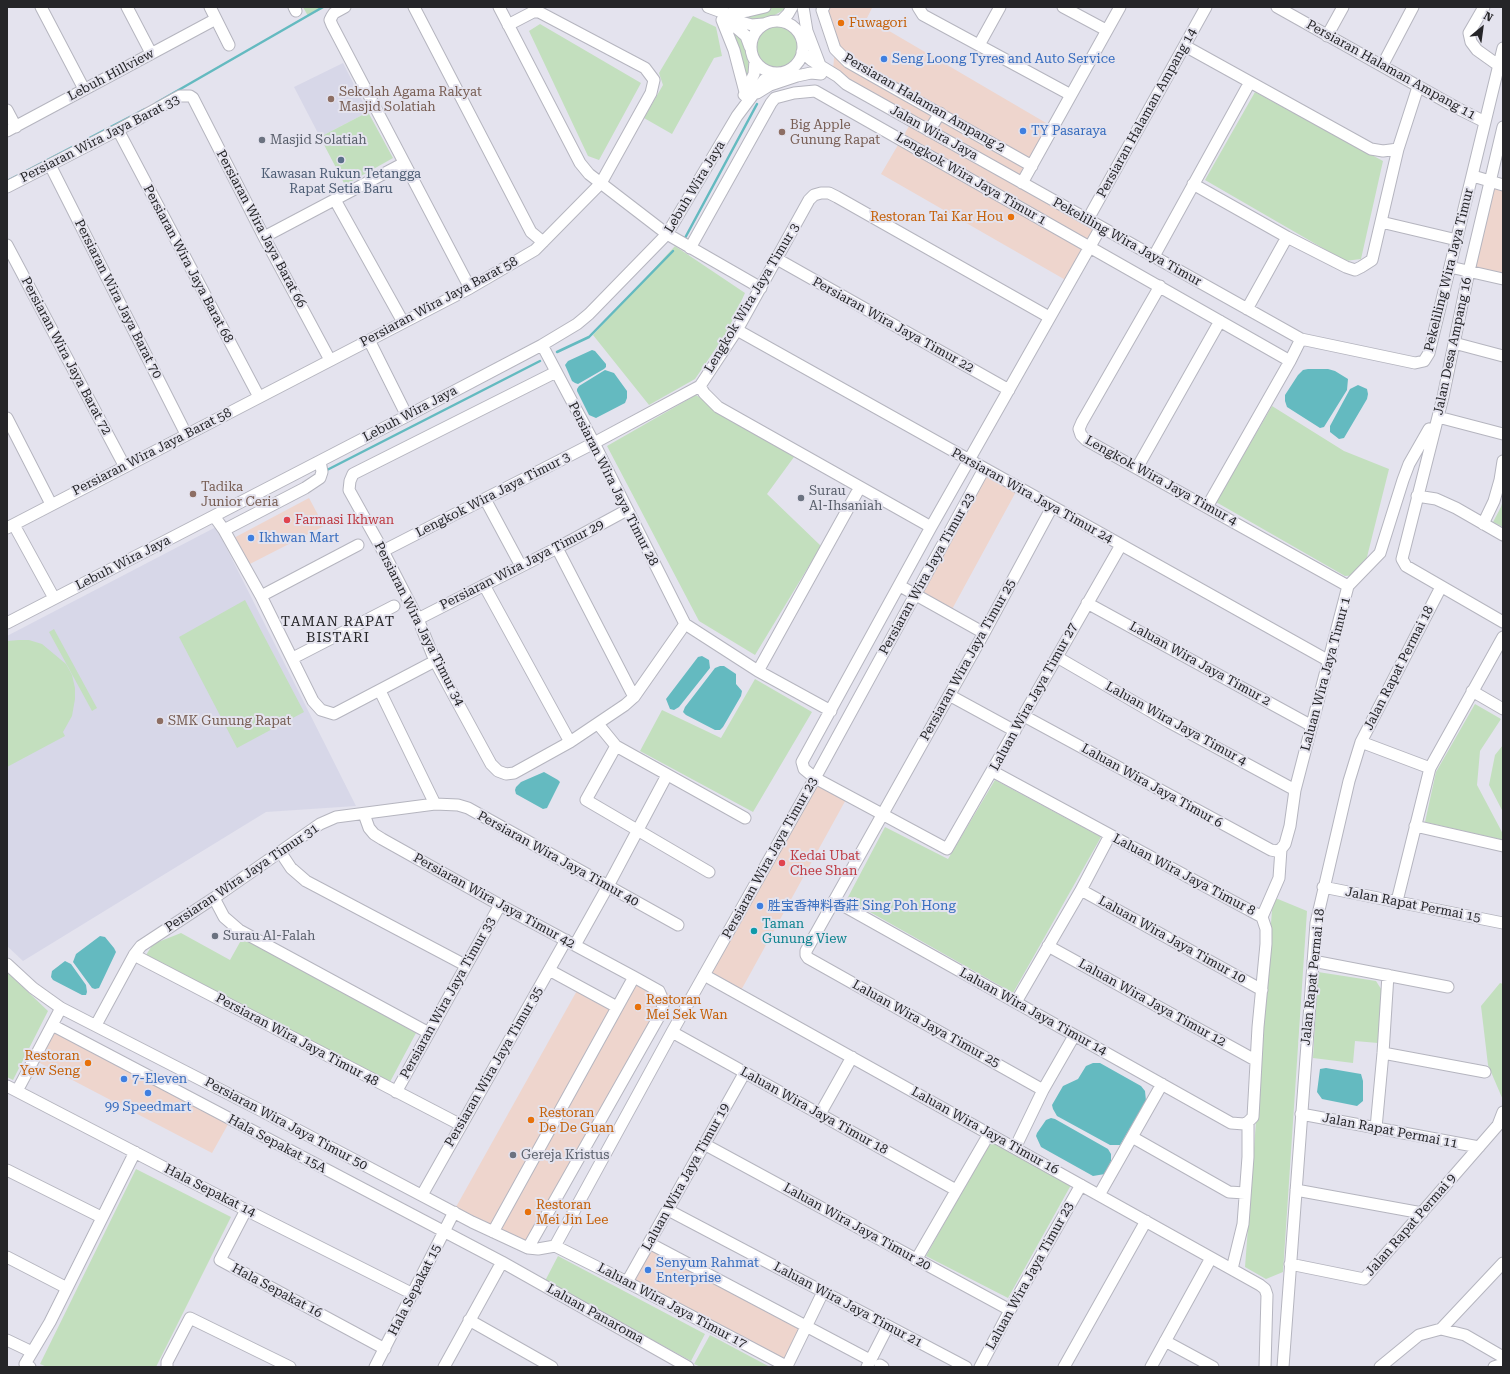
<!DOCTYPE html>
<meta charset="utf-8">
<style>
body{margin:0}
#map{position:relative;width:1510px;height:1374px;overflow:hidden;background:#e4e3ee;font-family:"Roboto Serif",serif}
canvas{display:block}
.frame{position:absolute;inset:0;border:8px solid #252528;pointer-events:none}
.north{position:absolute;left:1462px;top:8px;width:40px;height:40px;-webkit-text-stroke:3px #e4e3ee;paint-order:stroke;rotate:29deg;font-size:11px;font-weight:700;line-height:16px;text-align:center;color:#252528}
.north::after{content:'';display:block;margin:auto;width:14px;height:18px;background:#252528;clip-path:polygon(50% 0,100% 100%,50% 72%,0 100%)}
</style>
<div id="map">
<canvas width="1510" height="1374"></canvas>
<div class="frame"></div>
<div class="north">N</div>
</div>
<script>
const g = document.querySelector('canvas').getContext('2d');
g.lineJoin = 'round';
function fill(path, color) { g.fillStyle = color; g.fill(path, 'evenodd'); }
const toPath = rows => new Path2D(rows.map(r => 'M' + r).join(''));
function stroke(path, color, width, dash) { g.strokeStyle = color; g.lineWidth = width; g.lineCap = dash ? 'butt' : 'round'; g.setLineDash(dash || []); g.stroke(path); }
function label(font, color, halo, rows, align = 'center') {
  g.font = font + ' "Roboto Serif","Noto Sans SC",serif'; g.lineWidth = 4; g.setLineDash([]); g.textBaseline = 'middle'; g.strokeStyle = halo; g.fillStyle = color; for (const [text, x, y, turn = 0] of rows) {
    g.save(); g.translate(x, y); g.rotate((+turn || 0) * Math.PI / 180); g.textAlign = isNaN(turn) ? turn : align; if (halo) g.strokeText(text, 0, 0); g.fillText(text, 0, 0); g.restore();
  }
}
fill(toPath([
 [824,7,870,7,872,8,867,18,1053,127,1023,183,1101,227,1069,282,881,174,912,121,833,69,835,49],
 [1491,184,1503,187,1503,278,1471,270],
 [984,469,1018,488,950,613,915,594],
 [309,498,324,526,246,566,230,540],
 [814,775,849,794,739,994,704,974],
 [635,975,670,994,529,1248,456,1207,579,987,617,1006],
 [52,1025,231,1119,212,1153,34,1060],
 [649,1242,806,1326,786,1367,627,1281]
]), '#eed5cd');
fill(toPath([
 [343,63,368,112,320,137,294,87],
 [216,527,356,806,266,812,23,961,7,946,7,636]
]), '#d7d7e8');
fill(toPath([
 [303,7,326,7,308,16],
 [773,7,789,7,773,16,757,21,750,20,737,16],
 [693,16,716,27,722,56,714,58,672,134,644,118,663,85,659,73],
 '754 46a22 22 0 1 1 44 0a22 22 0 1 1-44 0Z',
 [540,24,641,83,599,160,588,156,529,31],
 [727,26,742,39,746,48,750,73,746,84],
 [1255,92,1383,161,1361,259,1345,261,1205,180],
 [368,112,393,158,345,185,320,137],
 [675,246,745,293,727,332,695,379,649,405,593,335],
 [696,395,794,457,767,494,821,546,755,655,699,621,607,446],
 [1272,406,1344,451,1389,469,1365,565,1358,575,1345,576,1216,502],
 [1503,500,1503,527,1493,522,1501,507],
 [245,600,304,712,237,748,179,637],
 [54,629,97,708,92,711,49,632],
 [19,640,29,640,42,644,66,664,72,675,75,688,75,699,72,716,63,732,65,736,7,767,7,641],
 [755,679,812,712,753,812,640,751,662,710,721,738],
 [1475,704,1501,719,1480,751,1477,785,1503,834,1503,840,1425,822,1436,772],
 [1503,745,1503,812,1489,785,1495,755],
 [995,780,1101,837,1013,993,847,899,885,827,948,859],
 [1273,897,1307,911,1283,1272,1266,1279,1245,1267],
 [181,933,230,960,244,935,416,1033,390,1082,146,955,153,944],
 [7,972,48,1011,13,1080,7,1077],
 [1318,972,1376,981,1383,992,1378,1043,1355,1041,1353,1063,1313,1058],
 [1500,983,1503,984,1503,1100,1488,1065,1481,1006],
 [991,1139,1071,1185,1008,1298,926,1256],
 [136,1169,231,1217,156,1367,47,1367,40,1364],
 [558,1256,705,1334,691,1361,545,1281],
 [710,1335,770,1367,701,1367,694,1364]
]), '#c3dfbe');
fill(toPath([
 [592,350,595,351,606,364,606,367,604,369,578,384,575,383,572,381,565,365,568,361],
 [1308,369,1328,369,1335,371,1348,379,1347,390,1324,427,1320,428,1287,407,1285,401,1285,395,1298,375,1303,370],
 [605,370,614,373,627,391,627,398,625,403,596,418,589,415,577,391,577,389,579,386],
 [1358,385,1367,389,1368,394,1367,399,1344,438,1339,439,1330,432,1330,426,1350,389],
 [702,656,709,660,710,668,679,707,674,710,670,709,666,699,698,657],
 [720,666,724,666,736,674,736,684,742,691,741,696,723,727,720,730,715,730,686,715,683,712,685,707,715,668],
 [544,772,558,780,560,782,547,808,543,809,516,794,515,790,516,787,521,782],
 [100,936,105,937,114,948,116,952,99,988,95,989,92,988,73,962,76,954],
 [65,961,71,964,86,985,87,992,86,995,82,995,53,980,51,977,52,971],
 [1093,1063,1100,1063,1141,1086,1145,1091,1146,1101,1120,1145,1110,1145,1057,1116,1053,1109,1052,1105,1063,1086,1078,1079,1086,1066],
 [1326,1068,1361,1074,1363,1081,1363,1101,1357,1106,1322,1099,1317,1092,1320,1069],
 [1051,1118,1055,1119,1108,1149,1111,1154,1111,1161,1105,1174,1093,1176,1041,1147,1036,1136,1037,1133,1046,1120]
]), '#64bac0');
stroke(toPath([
 [156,103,323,7],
 [7,181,145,109],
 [685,238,757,104],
 [557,352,589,337,673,251],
 [325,471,540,361]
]), '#64bac0', 2.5);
const minor = toPath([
 [41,7,84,89],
 [127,7,151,53],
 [210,7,229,45],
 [294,7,296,11],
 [345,7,334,13,332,16,330,20,332,25,470,288],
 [414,7,531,232,543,242],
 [499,7,580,163,589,174,667,234,761,288],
 [708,7,727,14,741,22,752,25,763,24],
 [803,7,807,31,820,65],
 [824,7,822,10,835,49,848,62,1032,166],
 [918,7,923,15,1071,95],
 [1063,7,1106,30],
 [1277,7,1457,108,1485,122],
 [1484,7,1469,33,1471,42,1477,50,1498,65],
 [727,14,748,11,765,7],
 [722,20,734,50,745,92],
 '751 47a26 26 0 1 1 52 0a26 26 0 1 1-52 0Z',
 [725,21,738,29,746,36,750,47],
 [781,21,788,14,792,7],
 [1327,36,1343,7],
 [979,45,1000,7],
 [1185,46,1371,149,1383,151,1398,149],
 [802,52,811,60,837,76,846,84,1301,339,1415,363,1424,361,1429,353,1503,48],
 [1382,66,1413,7],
 [757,93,770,85,797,76,811,73,821,74],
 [744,95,754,74,755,61],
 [7,110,16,127],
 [1503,127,1469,271,1443,397,1402,559,1406,566,1503,622],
 [118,130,259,397],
 [7,131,216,19],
 [929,131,940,113],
 [50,165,186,434],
 [1473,176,1503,185],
 [1022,183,1120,7],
 [1193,184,1287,237,1346,267,1355,270,1361,267,1372,260,1398,149,1418,87],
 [7,187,118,130,180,96,190,96,193,98,264,237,330,360],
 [335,200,403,322],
 [1088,219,1206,7],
 [1381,222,1457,240],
 [1101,227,931,527,802,762,804,769,815,778,947,849,1121,545],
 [264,237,404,163],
 [7,245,125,467],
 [690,248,771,103,775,98,794,93,815,91,1290,361],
 [1154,256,1250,82],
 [777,259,1009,390],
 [1450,267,1503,279],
 [1160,286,1082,422,1079,429,1081,435,1086,440,1348,586],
 [1247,309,1287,237],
 [737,330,1329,661],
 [369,340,407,416],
 [1454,343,1503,356],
 [542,345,594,443,685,624,758,671,831,711],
 [556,372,353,474,350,481,349,490,383,551,418,619,435,661,491,764,498,771,506,774,514,773,570,742,625,705,634,697,685,624],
 [700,386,704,393,718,407,931,527],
 [1438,417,1503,434],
 [7,418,51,504],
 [1137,468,1220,321],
 [1417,496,1436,499,1456,508,1503,535],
 [485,499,521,566],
 [1207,507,1290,361,1301,339],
 [214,516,224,530,261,596,313,701,321,710,334,714,435,661],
 [1483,524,1494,501,1500,480,1503,461],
 [14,525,54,598],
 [7,528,470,288,535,250,601,183,651,93,654,80,645,68,539,12,533,12,508,25],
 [224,530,305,488,320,478,322,472,320,461],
 [557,548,634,697],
 [383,551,594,443,700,386,737,330,809,200,814,195,821,193,829,193,837,197,1049,317],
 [484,585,570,742],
 [900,586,984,633],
 [261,596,358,545],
 [1087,603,1312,726],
 [418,619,557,548,627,510],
 [7,623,407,416,542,345,577,324,589,314,667,234,737,116,764,80,774,73],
 [1057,657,1169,722,1295,790],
 [293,658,394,606],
 [758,671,860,487],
 [380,691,435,804],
 [1472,691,1503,709],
 [949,695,1015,731],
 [1024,716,1271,850,1276,851,1281,849],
 [598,724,616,746,745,818],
 [1361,742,1430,768],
 [616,746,586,800,709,872],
 [364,814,369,828,374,834,382,839,500,905,634,977,659,991,662,998,663,1005,661,1013,528,1248],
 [1415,826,1503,846],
 [281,853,291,868,306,881,465,965],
 [1323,887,1503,923],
 [1081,890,1262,990],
 [214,898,224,917,239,930,429,1033],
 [835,901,1231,1123,1244,1124,1248,1122,1253,1117,1258,1027,1266,944,1266,929,1262,917,992,771],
 [1397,901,1430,768,1503,637],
 [1262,917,1279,878,1281,849,1285,844,1290,826,1295,790,1348,586,1380,553,1403,480,1409,464,1429,429,1435,428],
 [575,945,608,886,667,775],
 [1048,946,1255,1060],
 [134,955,461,1125],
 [1313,961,1448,987],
 [7,964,33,988,61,1008,260,1110,472,1222,528,1248,538,1249,555,1246],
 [549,970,617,1007],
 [704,975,1260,1285,1265,1289,1267,1295,1265,1367],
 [1016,1002,1081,890,1110,835],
 [52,1025,502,1262,688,1367],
 [96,1025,134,955,141,946,214,898,320,824,336,817,435,804,458,805,468,808,678,925],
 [672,1032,956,1190],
 [1383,1053,1485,1072],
 [7,1086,246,1210,413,1294],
 [1043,1090,808,958,806,955,806,951,984,633,1052,507],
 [17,1091,61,1008],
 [396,1092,500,905],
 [820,1114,852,1057],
 [1301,1114,1479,1147],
 [1376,1128,1383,1053,1388,975],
 [1132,1137,1229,1192,1245,1193],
 [704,1144,1010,1310],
 [1015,1148,1043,1090,1074,1036],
 [7,1170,101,1217],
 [1296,1190,1422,1213],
 [422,1195,566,940],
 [1099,1195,1162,1084],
 [246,1210,220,1260,385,1349],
 [668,1210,966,1367],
 [493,1232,634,977],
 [649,1243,870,1360],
 [555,1246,672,1032,815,778,984,469],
 [555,1246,627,1282,788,1367],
 [7,1257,67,1288],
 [916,1260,989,1134],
 [1290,1264,1364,1279,1498,1125,1503,1112],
 [1232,1269,1243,1224,1248,1157,1248,1122],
 [627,1282,745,1072],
 [469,1320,552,1367],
 [1441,1329,1503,1263],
 [7,1340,32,1352],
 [1165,1341,1213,1367],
 [880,1365,883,1367],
 [787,1366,823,1292],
 [30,1367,25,1364,50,1322,135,1152],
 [167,1367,167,1362,190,1318,290,1367],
 [375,1367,454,1212],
 [444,1367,502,1262],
 [867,1367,888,1326],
 [980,1367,1010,1310,1081,1185],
 [1064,1367,1146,1221],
 [1151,1367,1211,1258],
 [1283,1367,1316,923,1349,781,1361,742,1441,587],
 [1380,1367,1419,1335,1441,1329,1465,1335,1503,1357],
 [1494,1367,1503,1364]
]);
stroke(minor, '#b5b5bf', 13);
stroke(minor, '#fff', 11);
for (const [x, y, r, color] of [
 [841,23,4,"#e8710a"],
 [884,59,4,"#3f7fe0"],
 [331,99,4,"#8d6e63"],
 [1023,131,4,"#3f7fe0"],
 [782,132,4,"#8d6e63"],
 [262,140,4,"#6b7280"],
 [341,160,4,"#5c6f8a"],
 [1011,217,4,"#e8710a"],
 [193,494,4,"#8d6e63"],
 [801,498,4,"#6b7280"],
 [287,520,4,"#e0444e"],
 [251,538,4,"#3f7fe0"],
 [160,721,4,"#8d6e63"],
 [782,863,4,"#e0444e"],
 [760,906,4,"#3f7fe0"],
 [754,931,4,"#0f9aa8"],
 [215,936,4,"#6b7280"],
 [638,1007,4,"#e8710a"],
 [88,1063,4,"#e8710a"],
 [124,1079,4,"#3f7fe0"],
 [148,1093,4,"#3f7fe0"],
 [531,1120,4,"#e8710a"],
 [513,1155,4,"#6b7280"],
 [528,1212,4,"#e8710a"],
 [648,1270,4,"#3f7fe0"]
]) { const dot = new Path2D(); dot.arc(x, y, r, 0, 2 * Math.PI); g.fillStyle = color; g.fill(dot); stroke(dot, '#e4e3ee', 1.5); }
label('13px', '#c56008', '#e4e3ee', [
 ["Fuwagori",849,23],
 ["Restoran Tai Kar Hou",1003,217,"right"],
 ["Restoran",646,1000],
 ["Mei Sek Wan",646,1015],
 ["Restoran",80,1056,"right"],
 ["Yew Seng",80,1071,"right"],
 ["Restoran",539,1113],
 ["De De Guan",539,1128],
 ["Restoran",536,1205],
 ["Mei Jin Lee",536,1220]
], 'left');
label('13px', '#366cbe', '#e4e3ee', [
 ["Seng Loong Tyres and Auto Service",892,59],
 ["TY Pasaraya",1031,131],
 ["Ikhwan Mart",259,538],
 ["胜宝香神料香莊 Sing Poh Hong",768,906],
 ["7-Eleven",132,1079],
 ["99 Speedmart",148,1107,"center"],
 ["Senyum Rahmat",656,1263],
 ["Enterprise",656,1278]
], 'left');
label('13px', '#252528', '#e4e3ee', [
 ["Persiaran Halaman Ampang 11",1391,70,29],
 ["Lebuh Hillview",111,75,-28],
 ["Persiaran Halaman Ampang 2",924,103,30],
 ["Persiaran Halaman Ampang 14",1147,113,-61],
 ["Jalan Wira Jaya",934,133,29],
 ["Persiaran Wira Jaya Barat 33",100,139,-27],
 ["Lengkok Wira Jaya Timur 1",971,179,30],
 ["Lebuh Wira Jaya",695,187,-59],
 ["Persiaran Wira Jaya Barat 66",261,229,62],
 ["Pekeliling Wira Jaya Timur",1127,242,29],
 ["Persiaran Wira Jaya Barat 68",188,264,62],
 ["Pekeliling Wira Jaya Timur",1449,270,-76],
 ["Lengkok Wira Jaya Timur 3",752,298,-59],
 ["Persiaran Wira Jaya Barat 70",118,299,63],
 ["Persiaran Wira Jaya Barat 58",439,302,-28],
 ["Persiaran Wira Jaya Timur 22",893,325,29],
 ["Jalan Desa Ampang 16",1453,346,-78],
 ["Persiaran Wira Jaya Barat 72",66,356,62],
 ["Lebuh Wira Jaya",410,414,-28],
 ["Persiaran Wira Jaya Barat 58",152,452,-27],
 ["Lengkok Wira Jaya Timur 4",1161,481,29],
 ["Persiaran Wira Jaya Timur 28",613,484,63],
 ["Lengkok Wira Jaya Timur 3",493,495,-27],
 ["Persiaran Wira Jaya Timur 24",1032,496,29],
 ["Lebuh Wira Jaya",123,563,-27],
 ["Persiaran Wira Jaya Timur 29",522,565,-27],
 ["Persiaran Wira Jaya Timur 23",927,574,-61],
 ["Persiaran Wira Jaya Timur 34",419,624,63],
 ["Persiaran Wira Jaya Timur 25",968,660,-61],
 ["Laluan Wira Jaya Timur 2",1200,664,29],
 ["Jalan Rapat Permai 18",1399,668,-63],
 ["Laluan Wira Jaya Timur 1",1326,674,-75],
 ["Laluan Wira Jaya Timur 27",1034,697,-61],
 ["Laluan Wira Jaya Timur 4",1176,724,29],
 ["Laluan Wira Jaya Timur 6",1152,786,29],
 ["Persiaran Wira Jaya Timur 23",770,858,-61],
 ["Persiaran Wira Jaya Timur 40",558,859,29],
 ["Laluan Wira Jaya Timur 8",1184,875,28],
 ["Persiaran Wira Jaya Timur 31",242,878,-34],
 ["Persiaran Wira Jaya Timur 42",494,901,29],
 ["Jalan Rapat Permai 15",1413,905,11],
 ["Laluan Wira Jaya Timur 10",1172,940,29],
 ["Jalan Rapat Permai 18",1313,977,-84],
 ["Persiaran Wira Jaya Timur 33",448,998,-61],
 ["Laluan Wira Jaya Timur 12",1152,1003,29],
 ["Laluan Wira Jaya Timur 14",1033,1012,29],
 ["Laluan Wira Jaya Timur 25",926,1024,29],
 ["Persiaran Wira Jaya Timur 48",297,1040,28],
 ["Persiaran Wira Jaya Timur 35",494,1067,-60],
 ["Laluan Wira Jaya Timur 18",814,1111,29],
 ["Persiaran Wira Jaya Timur 50",286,1124,28],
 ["Laluan Wira Jaya Timur 16",985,1131,29],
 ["Jalan Rapat Permai 11",1390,1131,11],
 ["Hala Sepakat 15A",277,1144,28],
 ["Laluan Wira Jaya Timur 19",686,1177,-61],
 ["Hala Sepakat 14",210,1191,27],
 ["Jalan Rapat Permai 9",1411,1225,-49],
 ["Laluan Wira Jaya Timur 20",857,1227,29],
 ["Laluan Wira Jaya Timur 23",1030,1276,-61],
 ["Hala Sepakat 15",415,1290,-63],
 ["Hala Sepakat 16",277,1291,28],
 ["Laluan Wira Jaya Timur 21",848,1305,28],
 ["Laluan Wira Jaya Timur 17",672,1306,28],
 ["Laluan Panaroma",595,1314,29]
]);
label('13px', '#785e54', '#e4e3ee', [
 ["Sekolah Agama Rakyat",339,92],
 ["Masjid Solatiah",339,107],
 ["Big Apple",790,125],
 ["Gunung Rapat",790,140],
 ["Tadika",201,487],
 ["Junior Ceria",201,502],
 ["SMK Gunung Rapat",168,721]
], 'left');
label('13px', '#5b616d', '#e4e3ee', [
 ["Masjid Solatiah",270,140],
 ["Surau",809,491],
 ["Al-Ihsaniah",809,506],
 ["Surau Al-Falah",223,936],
 ["Gereja Kristus",521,1155]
], 'left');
label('13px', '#4e5e75', '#e4e3ee', [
 ["Kawasan Rukun Tetangga",341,174],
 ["Rapat Setia Baru",341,189]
]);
label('13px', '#be3a42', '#e4e3ee', [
 ["Farmasi Ikhwan",295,520],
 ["Kedai Ubat",790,856],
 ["Chee Shan",790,871]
], 'left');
label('13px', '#0d838f', '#e4e3ee', [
 ["Taman",762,924],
 ["Gunung View",762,939]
], 'left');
g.letterSpacing = '1px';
label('14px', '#252528', '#e4e3ee', [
 ["TAMAN RAPAT",338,622],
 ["BISTARI",338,638]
]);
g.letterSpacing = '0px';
</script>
